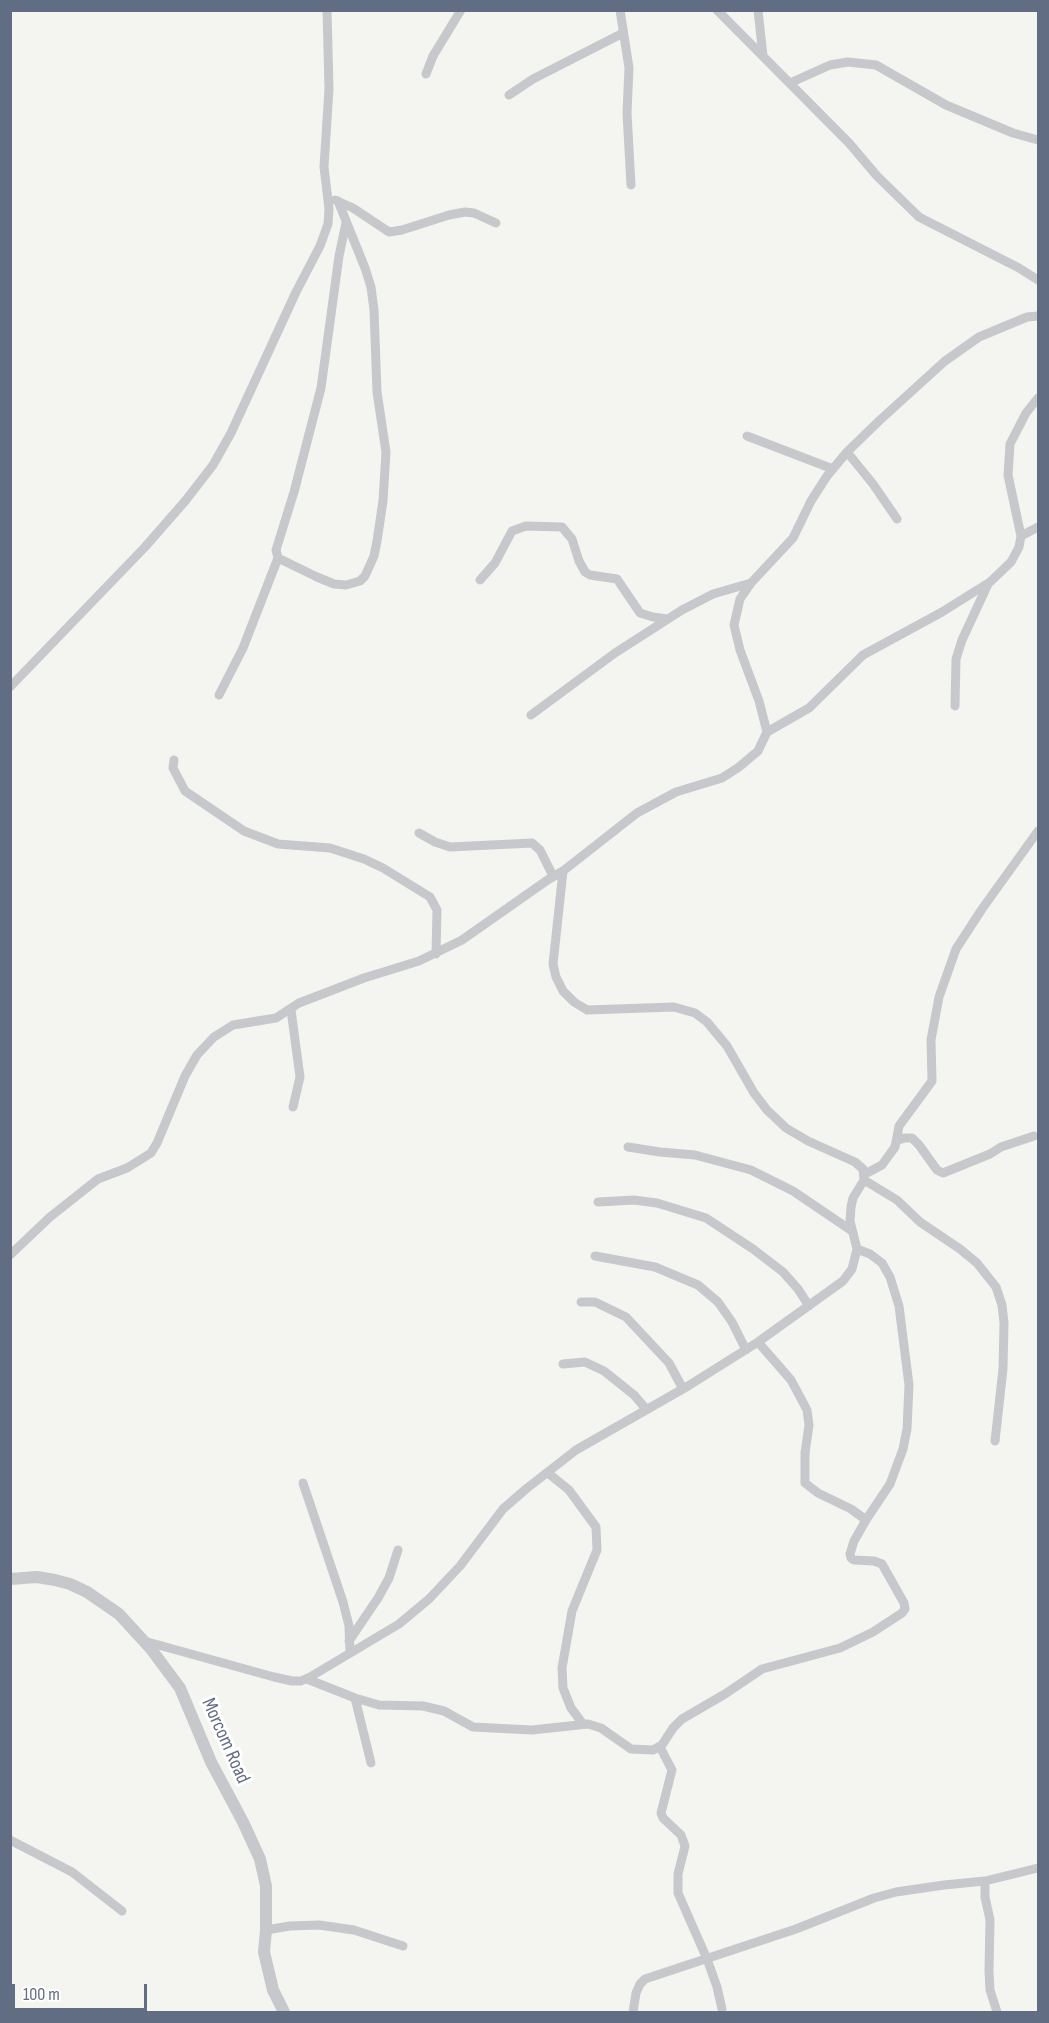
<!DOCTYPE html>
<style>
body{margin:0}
#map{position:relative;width:1049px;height:2023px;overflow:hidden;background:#f4f5f0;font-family:"Sofia Sans Condensed",sans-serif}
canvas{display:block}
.frame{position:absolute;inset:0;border:12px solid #616d83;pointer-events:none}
.scale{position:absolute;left:12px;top:1984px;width:135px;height:27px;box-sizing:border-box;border:3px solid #616d83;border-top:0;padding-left:8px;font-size:18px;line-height:21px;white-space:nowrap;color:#616d83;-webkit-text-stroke:4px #fff;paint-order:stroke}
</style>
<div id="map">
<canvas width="1049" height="2023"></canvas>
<div class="frame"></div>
<div class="scale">100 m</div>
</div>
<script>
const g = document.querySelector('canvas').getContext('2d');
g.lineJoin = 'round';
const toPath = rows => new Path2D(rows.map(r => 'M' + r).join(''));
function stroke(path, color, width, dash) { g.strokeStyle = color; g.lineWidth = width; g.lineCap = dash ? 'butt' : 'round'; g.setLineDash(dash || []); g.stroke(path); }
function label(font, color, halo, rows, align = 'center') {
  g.font = font + ' "Sofia Sans Condensed",sans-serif'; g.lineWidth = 6; g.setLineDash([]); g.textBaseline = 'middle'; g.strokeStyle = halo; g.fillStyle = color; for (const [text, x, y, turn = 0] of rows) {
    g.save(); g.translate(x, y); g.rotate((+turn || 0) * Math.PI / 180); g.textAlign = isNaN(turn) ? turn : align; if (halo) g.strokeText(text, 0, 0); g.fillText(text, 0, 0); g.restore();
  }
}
stroke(toPath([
 [620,10,629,68,627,113,631,185],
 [717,10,849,143,877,176,919,217,1019,268,1038,280],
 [758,10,763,56],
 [426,74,433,56,461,10],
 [790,83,830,65,848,62,876,65,946,105,1013,133,1038,140],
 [509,95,533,79,623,33],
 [335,200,353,208,389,232,402,230,449,215,465,212,474,213,496,223],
 [747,436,833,469],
 [847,452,873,484,897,519],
 [1021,536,1038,527],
 [278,558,317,577,334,584,346,585,360,581,365,576,374,556,377,541,383,501,386,452,377,392,374,310,371,287,365,268,338,201],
 [480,580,495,563,512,531,526,526,562,527,572,539,579,561,585,572,590,575,617,579,640,613,653,617,667,619],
 [10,687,145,547,186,500,213,465,231,433,296,292,320,246,328,224,329,209,324,167,329,89,327,10],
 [219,695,243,648,278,558,276,550,294,492,321,388,339,256,346,223],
 [955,706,956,659,962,640,988,584],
 [531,715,615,653,682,610,713,594,751,583],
 [767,732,759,701,740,650,734,625,740,599,751,583,793,538,811,501,827,476,847,452,880,420,945,361,979,337,1027,317,1038,316],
 [174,760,173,768,185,791,244,831,278,844,330,848,364,859,383,868,430,897,437,910,436,954],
 [419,833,435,842,450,847,532,843,540,850,553,876],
 [291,1010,300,1077,293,1107],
 [896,1141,904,1138,912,1138,919,1145,937,1170,943,1173,990,1154,1001,1147,1034,1136],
 [628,1147,660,1152,695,1155,751,1170,793,1191,852,1231],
 [865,1174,882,1165,887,1158,895,1147,899,1126,932,1081,931,1040,939,997,956,949,982,909,1038,831],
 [864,1180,897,1200,920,1222,960,1249,977,1263,996,1287,1002,1305,1004,1323,1003,1369,995,1441],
 [598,1202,634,1200,657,1203,706,1218,753,1249,783,1272,798,1289,809,1306],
 [857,1249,870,1254,882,1263,890,1277,899,1306,909,1385,907,1429,903,1449,890,1484,866,1520],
 [10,1255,50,1217,98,1179,127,1168,151,1153,157,1143,185,1076,197,1055,214,1037,233,1025,276,1018,299,1003,364,978,419,961,462,940,549,879,563,871,637,813,676,792,722,778,739,767,758,751,767,732,809,708,863,655,942,612,990,582,1011,562,1019,547,1021,536,1008,475,1010,444,1026,413,1038,398],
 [595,1256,655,1267,698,1285,718,1302,732,1322,746,1350],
 [581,1302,595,1302,626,1317,669,1363,683,1389],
 [563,1364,585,1362,604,1371,634,1395,646,1409],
 [548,1473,569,1490,596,1527,597,1550,572,1611,562,1668,563,1688,571,1708,583,1724],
 [303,1483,343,1602,349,1626,350,1653],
 [144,1641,274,1677,292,1681,301,1681,310,1677,399,1624,429,1599,460,1566,503,1509,526,1489,576,1450,688,1386,758,1342,843,1281,852,1269,857,1249,850,1221,851,1207,853,1198,864,1180,863,1169,855,1162,808,1141,786,1128,767,1110,754,1093,727,1046,707,1022,695,1013,674,1007,587,1010,574,1002,563,991,556,977,553,964,563,871],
 [349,1641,378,1598,389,1578,398,1550],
 [307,1679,355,1698,379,1705,423,1706,444,1711,473,1727,532,1730,588,1724,601,1728,631,1749,653,1750,662,1745,673,1728,682,1719,725,1694,762,1669,840,1648,873,1632,902,1613,905,1609,904,1603,882,1564,874,1561,854,1560,851,1558,850,1554,854,1541,866,1520,851,1509,818,1493,805,1483,805,1453,809,1425,807,1410,791,1380,758,1342],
 [355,1698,371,1763],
 [660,1747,672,1770,661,1813,663,1818,681,1835,685,1846,678,1874,678,1893,707,1959,717,1987,722,2009],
 [10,1840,72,1872,122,1911],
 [985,1881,985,1897,990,1920,989,1971,990,1990,997,2012],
 [266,1930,290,1926,319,1925,354,1930,403,1946],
 [633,2012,636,1993,640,1984,645,1979,796,1929,874,1898,896,1892,944,1885,985,1881,1038,1868]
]), '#c6c8cc', 9);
stroke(toPath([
 [10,1579,37,1577,55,1580,70,1584,87,1592,119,1614,151,1649,180,1688,211,1762,243,1822,260,1859,266,1886,266,1930,264,1952,273,1990,284,2012]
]), '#c6c8cc', 12);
label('20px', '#616d83', '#fff', [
 ["Morcom Road",225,1741,66]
]);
</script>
